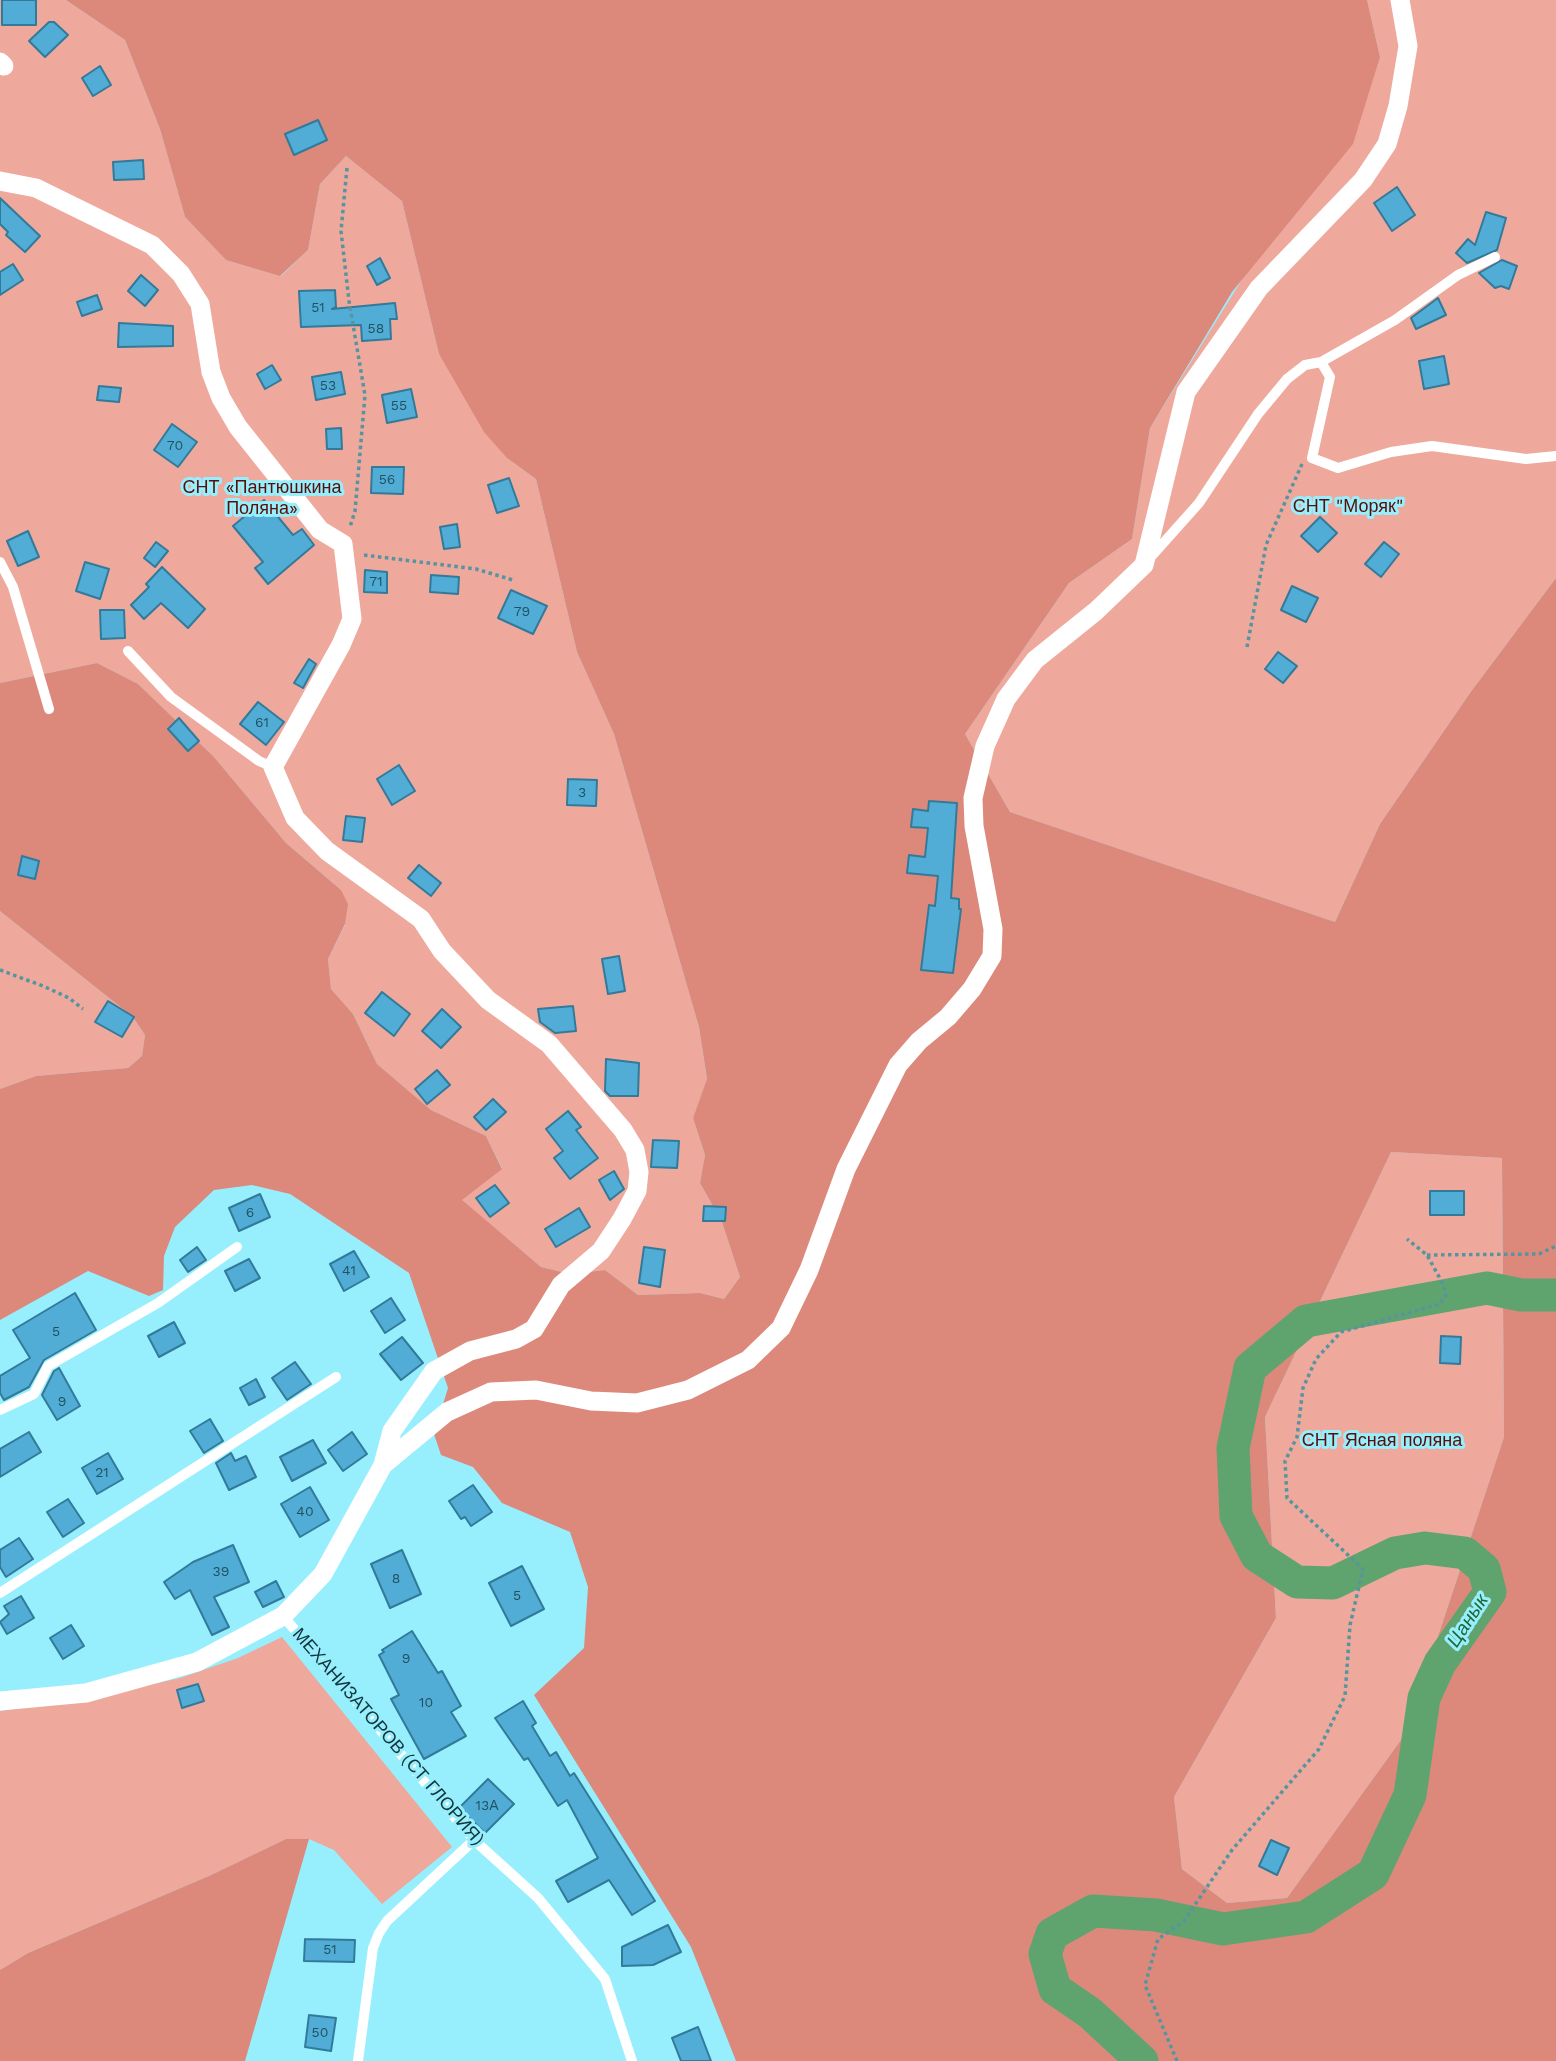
<!DOCTYPE html>
<meta charset="utf-8">
<style>
body{margin:0}
canvas{display:block;background:#97eefd}
</style>
<canvas width="1556" height="2061"></canvas>
<script>
const g = document.querySelector('canvas').getContext('2d');
g.lineJoin = 'round';
function fill(path, color) { g.fillStyle = color; g.fill(path, 'evenodd'); }
const toPath = rows => new Path2D(rows.map(r => 'M' + r).join(''));
function stroke(path, color, width, dash) { g.strokeStyle = color; g.lineWidth = width; g.lineCap = dash ? 'butt' : 'round'; g.setLineDash(dash || []); g.stroke(path); }
function label(font, color, halo, rows, align = 'center') {
  g.font = font + ' "Work Sans",sans-serif'; g.lineWidth = 6; g.setLineDash([]); g.textBaseline = 'middle'; g.strokeStyle = halo; g.fillStyle = color; for (const [text, x, y, turn = 0] of rows) {
    g.save(); g.translate(x, y); g.rotate((+turn || 0) * Math.PI / 180); g.textAlign = isNaN(turn) ? turn : align; if (halo) g.strokeText(text, 0, 0); g.fillText(text, 0, 0); g.restore();
  }
}
fill(toPath([
 [0,0,66,0,125,40,160,129,185,217,226,260,281,276,308,250,320,184,346,156,402,201,439,354,507,458,536,479,577,652,614,734,699,1027,707,1080,693,1118,705,1155,700,1183,722,1222,740,1277,724,1299,700,1293,638,1295,605,1270,570,1274,541,1267,461,1200,502,1168,486,1136,431,1110,377,1064,353,1014,331,989,328,959,345,925,341,890,286,843,214,757,138,684,97,663,0,683],
 [1367,0,1556,0,1556,578,1470,693,1380,824,1335,922,1010,812,965,734,1069,583,1132,539,1150,428,1380,57],
 [0,911,133,1017,145,1035,142,1056,128,1068,36,1076,0,1089],
 [1391,1152,1502,1158,1504,1437,1406,1733,1287,1898,1227,1903,1182,1869,1174,1797,1276,1618,1265,1417],
 [282,1637,452,1847,382,1904,334,1850,309,1839,286,1839,209,1876,28,1953,0,1970,0,1711,89,1698,180,1678,238,1658]
]), '#eea89c');
fill(toPath([
 [66,0,1367,0,1380,57,1353,144,1232,292,1150,428,1132,539,1069,583,965,734,1010,812,1335,922,1380,824,1470,693,1556,578,1556,2061,736,2061,691,1947,534,1695,584,1648,588,1587,570,1532,502,1503,473,1467,441,1455,434,1434,448,1388,409,1273,290,1194,252,1185,214,1190,175,1227,164,1256,163,1290,149,1296,88,1271,0,1320,0,1089,36,1076,128,1068,142,1056,145,1035,133,1017,0,911,0,683,97,663,138,684,214,757,286,843,341,890,348,904,345,924,328,959,331,989,353,1014,377,1064,431,1110,486,1136,502,1169,462,1200,541,1267,570,1274,605,1270,638,1295,700,1293,724,1299,740,1277,722,1222,700,1183,705,1155,693,1118,707,1079,699,1027,614,734,577,652,536,479,507,458,484,432,439,354,402,201,346,156,320,184,308,250,280,276,226,260,185,217,160,129,125,40],
 [1391,1152,1502,1158,1504,1437,1406,1733,1287,1898,1227,1903,1182,1869,1174,1797,1276,1618,1265,1417],
 [286,1839,309,1839,245,2061,0,2061,0,1970,28,1953,209,1876]
]), '#dc897b');
stroke(toPath([
 [1142,2061,1090,2013,1055,1989,1045,1954,1052,1934,1093,1911,1156,1915,1223,1929,1306,1917,1373,1874,1410,1795,1424,1698,1440,1663,1490,1592,1484,1569,1465,1553,1425,1548,1395,1553,1333,1583,1297,1582,1257,1556,1236,1516,1233,1448,1250,1368,1306,1321,1487,1288,1521,1295,1556,1295]
]), '#5fa36f', 33);
const building = toPath([
 [2,0,36,0,36,25,2,25,2,0],
 [49,22,54,22,68,35,45,57,29,41,49,22],
 [100,66,111,85,93,96,82,78,100,66],
 [318,120,327,140,294,155,285,134,318,120],
 [143,160,144,179,114,180,113,162,143,160],
 [1397,187,1415,215,1392,231,1374,203,1397,187],
 [0,198,40,236,25,252,6,235,8,232,0,224,0,198],
 [1486,212,1506,218,1497,250,1467,263,1456,253,1468,239,1475,245,1486,212],
 [380,258,390,278,377,285,367,266,380,258],
 [1502,260,1517,266,1509,289,1501,286,1495,288,1479,273,1502,260],
 [13,264,23,280,0,295,0,272,13,264],
 [141,275,158,290,145,306,128,291,141,275],
 [335,290,336,307,332,309,395,303,397,319,390,319,391,339,362,341,361,325,301,327,299,291,335,290],
 [97,295,102,309,82,316,77,302,97,295],
 [1438,298,1446,315,1416,329,1411,318,1438,298],
 [119,323,173,326,173,346,118,347,119,323],
 [1444,356,1449,384,1424,389,1419,361,1444,356],
 [272,365,281,380,265,389,257,374,272,365],
 [341,372,345,394,316,400,312,377,341,372],
 [99,386,121,388,119,402,97,400,99,386],
 [411,389,417,417,387,423,382,395,411,389],
 [172,424,197,442,178,467,154,450,172,424],
 [341,428,342,449,327,449,326,429,341,428],
 [372,467,404,467,403,494,371,493,372,467],
 [509,478,519,506,497,513,488,485,509,478],
 [264,500,293,535,302,529,314,545,268,584,255,568,263,562,233,526,264,500],
 [1320,517,1337,533,1318,552,1301,536,1320,517],
 [457,524,460,547,444,549,440,527,457,524],
 [28,531,39,557,18,566,7,541,28,531],
 [156,542,168,551,155,567,144,558,156,542],
 [1384,542,1399,554,1381,577,1365,564,1384,542],
 [85,562,109,569,100,599,76,591,85,562],
 [162,567,205,609,188,628,161,603,144,619,131,605,149,587,146,584,162,567],
 [365,570,387,572,387,593,364,592,365,570],
 [431,575,459,577,458,594,430,592,431,575],
 [1292,586,1318,598,1306,622,1281,610,1292,586],
 [511,590,547,606,533,634,498,618,511,590],
 [100,610,124,610,125,638,101,639,100,610],
 [1278,652,1297,666,1283,683,1265,669,1278,652],
 [309,659,316,664,303,688,294,683,309,659],
 [258,702,284,722,266,745,240,724,258,702],
 [179,718,199,741,188,751,168,729,179,718],
 [399,765,415,791,392,805,377,779,399,765],
 [568,779,597,780,596,806,567,805,568,779],
 [929,801,957,803,951,898,959,899,959,909,961,909,953,973,921,970,929,905,935,906,938,876,907,873,909,855,925,857,928,828,911,827,913,809,928,811,929,801],
 [346,816,365,818,362,842,343,840,346,816],
 [22,856,39,861,35,879,18,875,22,856],
 [419,865,441,883,431,896,408,878,419,865],
 [619,956,625,991,608,994,602,959,619,956],
 [382,992,410,1014,394,1036,365,1013,382,992],
 [108,1001,134,1017,122,1037,95,1022,108,1001],
 [573,1006,576,1031,555,1033,540,1022,538,1009,573,1006],
 [442,1009,461,1027,441,1048,422,1031,442,1009],
 [606,1059,639,1063,638,1096,610,1096,605,1091,606,1059],
 [437,1070,450,1085,427,1104,415,1089,437,1070],
 [493,1099,506,1112,486,1130,474,1117,493,1099],
 [568,1111,581,1127,576,1130,598,1158,570,1179,554,1158,563,1151,546,1129,568,1111],
 [653,1140,679,1141,677,1168,651,1167,653,1140],
 [614,1171,624,1189,610,1200,599,1180,614,1171],
 [495,1185,509,1203,490,1217,476,1198,495,1185],
 [1430,1191,1464,1191,1464,1215,1430,1215,1430,1191],
 [260,1194,270,1217,239,1231,229,1208,260,1194],
 [704,1206,726,1207,725,1221,703,1221,704,1206],
 [579,1208,590,1227,556,1247,545,1229,579,1208],
 [197,1247,206,1260,188,1272,180,1260,197,1247],
 [644,1247,665,1250,660,1287,639,1283,644,1247],
 [354,1251,369,1277,344,1291,330,1264,354,1251],
 [249,1259,260,1278,235,1291,225,1271,249,1259],
 [75,1293,96,1330,44,1360,29,1387,4,1400,0,1393,0,1376,30,1358,13,1330,75,1293],
 [391,1298,405,1320,385,1333,371,1311,391,1298],
 [174,1322,185,1343,159,1357,148,1336,174,1322],
 [1441,1336,1461,1337,1460,1364,1440,1363,1441,1336],
 [402,1337,423,1363,401,1380,380,1354,402,1337],
 [295,1362,311,1384,287,1400,272,1378,295,1362],
 [59,1368,80,1406,57,1420,42,1395,54,1371,59,1368],
 [256,1379,265,1397,249,1405,240,1388,256,1379],
 [210,1419,223,1441,204,1453,190,1431,210,1419],
 [29,1432,41,1452,0,1477,0,1449,29,1432],
 [352,1432,367,1454,343,1471,328,1450,352,1432],
 [313,1440,326,1463,292,1481,280,1457,313,1440],
 [108,1453,123,1479,97,1494,82,1468,108,1453],
 [231,1453,235,1461,246,1456,256,1477,229,1490,216,1463,231,1453],
 [473,1485,492,1512,471,1526,465,1517,461,1519,449,1501,473,1485],
 [310,1487,329,1520,300,1537,281,1504,310,1487],
 [68,1499,84,1523,63,1537,47,1512,68,1499],
 [19,1538,33,1559,6,1577,0,1567,0,1550,19,1538],
 [233,1545,249,1582,214,1597,229,1627,212,1635,190,1590,175,1599,164,1582,193,1562,233,1545],
 [402,1550,421,1594,390,1608,371,1564,402,1550],
 [522,1566,544,1609,511,1626,489,1583,522,1566],
 [276,1581,284,1597,263,1607,255,1592,276,1581],
 [21,1596,34,1618,7,1634,0,1622,9,1614,4,1606,21,1596],
 [71,1625,84,1646,63,1659,50,1638,71,1625],
 [412,1631,438,1673,442,1671,461,1706,451,1712,466,1736,424,1759,391,1699,399,1695,379,1655,384,1652,382,1650,412,1631],
 [198,1684,204,1701,182,1708,177,1690,198,1684],
 [523,1701,536,1723,532,1726,550,1756,556,1752,570,1776,574,1773,655,1901,632,1915,609,1880,568,1902,556,1881,598,1858,567,1800,558,1806,528,1758,524,1760,495,1718,523,1701],
 [488,1779,514,1804,485,1833,459,1808,488,1779],
 [1271,1840,1289,1848,1277,1875,1259,1866,1271,1840],
 [668,1925,681,1952,653,1965,622,1966,622,1947,668,1925],
 [305,1939,355,1940,354,1962,304,1961,305,1939],
 [309,2015,336,2018,331,2051,305,2047,309,2015],
 [698,2027,711,2061,681,2061,672,2038,698,2027]
]);
fill(building, '#52add6');
stroke(building, '#327a99', 2);
stroke(toPath([
 [347,168,341,231,349,301,365,395,355,511,350,527],
 [364,555,476,569,513,580],
 [1247,647,1266,545,1302,464],
 [0,970,43,986,69,998,83,1009],
 [1427,1255,1539,1254,1556,1246],
 [1177,2061,1145,1985,1158,1939,1184,1921,1232,1850,1319,1749,1345,1696,1350,1625,1363,1569,1287,1498,1285,1461,1297,1437,1303,1388,1316,1359,1341,1332,1440,1304,1446,1295,1443,1284,1427,1255,1407,1239]
]), '#5695a0', 3.5, [3.5, 3.5]);
stroke(toPath([
 [1321,362,1395,320,1458,275,1495,257],
 [1149,559,1199,503,1258,414,1287,379,1305,365,1321,362,1330,377,1312,458,1338,468,1391,452,1432,446,1526,459,1556,456],
 [0,562,13,587,49,709],
 [128,651,171,697,259,761,273,767],
 [0,1410,34,1394,48,1366,158,1303,237,1247],
 [0,1593,336,1377],
 [283,1616,474,1840,538,1898,605,1979,632,2061],
 [358,2061,373,1948,379,1933,387,1921,474,1840]
]), '#fff', 10);
stroke(toPath([
 [0,62,4,66],
 [0,181,36,188,152,245,181,274,200,304,211,372,221,398,238,427,320,530,343,544,352,619,341,645,273,767,295,818,327,851,421,919,442,951,488,1000,549,1044,623,1130,635,1150,639,1172,637,1191,622,1219,601,1251,561,1285,534,1329,516,1339,470,1351,434,1371,392,1431,383,1465,323,1574,283,1616,197,1662,86,1693,0,1701],
 [383,1465,447,1412,491,1392,536,1390,591,1401,637,1403,688,1390,748,1360,781,1328,809,1270,846,1169,898,1065,919,1041,948,1017,972,989,992,956,993,929,974,826,973,798,985,746,1006,699,1035,660,1096,611,1144,565,1186,392,1259,288,1363,180,1387,144,1398,106,1408,46,1400,0]
]), '#fff', 19);
label('14px', '#205362', null, [
 ["51",318,308],
 ["58",376,329],
 ["53",328,386],
 ["55",399,406],
 ["70",175,446],
 ["56",387,480],
 ["71",376,582],
 ["79",522,612],
 ["61",262,723],
 ["3",582,793],
 ["6",250,1213],
 ["41",349,1271],
 ["5",56,1332],
 ["9",62,1402],
 ["21",102,1473],
 ["40",305,1512],
 ["39",221,1572],
 ["8",396,1579],
 ["5",517,1596],
 ["9",406,1659],
 ["10",426,1703],
 ["13А",487,1806],
 ["51",330,1950],
 ["50",320,2033]
]);
label('18px', '#590e07', '#97eefd', [
 ["СНТ «Пантюшкина",262,488],
 ["Поляна»",262,509],
 ["СНТ \"Моряк\"",1348,507],
 ["СНТ Ясная поляна",1382,1441]
]);
label('18px', '#10353b', '#97eefd', [
 ["МЕХАНИЗАТОРОВ (СТ ГЛОРИЯ)",388,1737,49]
]);
label('italic 19px', '#1e6835', '#97eefd', [
 ["Цанык",1468,1621,-57]
]);
</script>
